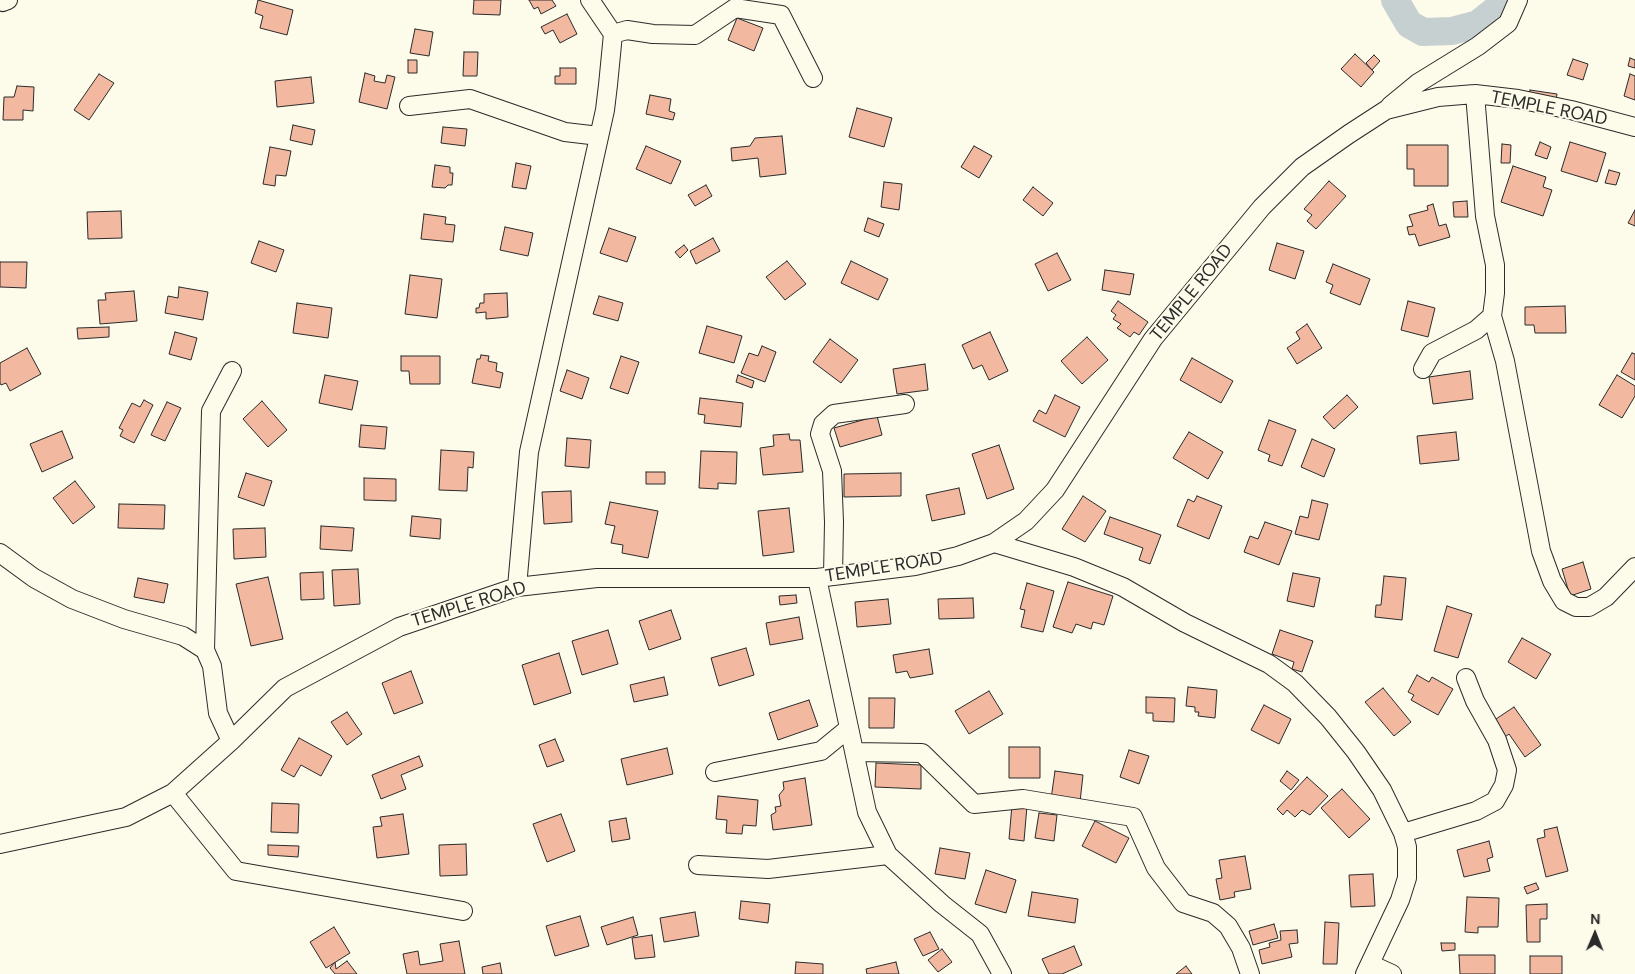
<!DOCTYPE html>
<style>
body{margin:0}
#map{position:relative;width:1635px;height:974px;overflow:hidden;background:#fdfbea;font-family:"DM Sans",sans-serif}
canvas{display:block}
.north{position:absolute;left:1570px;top:909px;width:50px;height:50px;-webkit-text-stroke:4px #fdfbea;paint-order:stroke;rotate:1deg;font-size:14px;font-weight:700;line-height:20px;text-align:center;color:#2b2b2b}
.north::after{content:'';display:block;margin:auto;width:18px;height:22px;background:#2b2b2b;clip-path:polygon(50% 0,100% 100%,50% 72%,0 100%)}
</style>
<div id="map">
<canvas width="1635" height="974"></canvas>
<div class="north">N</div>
</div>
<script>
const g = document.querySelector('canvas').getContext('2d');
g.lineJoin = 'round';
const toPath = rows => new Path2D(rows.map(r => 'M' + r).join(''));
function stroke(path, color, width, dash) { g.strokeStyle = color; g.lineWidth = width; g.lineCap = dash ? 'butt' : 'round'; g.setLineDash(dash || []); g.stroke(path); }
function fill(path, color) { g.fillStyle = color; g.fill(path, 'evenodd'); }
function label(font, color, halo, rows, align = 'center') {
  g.font = font + ' "DM Sans",sans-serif'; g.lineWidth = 4; g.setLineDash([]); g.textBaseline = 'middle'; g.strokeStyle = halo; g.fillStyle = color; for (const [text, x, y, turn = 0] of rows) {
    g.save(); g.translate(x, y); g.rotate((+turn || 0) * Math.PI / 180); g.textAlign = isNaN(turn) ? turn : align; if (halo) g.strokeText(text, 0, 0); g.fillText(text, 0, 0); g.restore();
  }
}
stroke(toPath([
 [1395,0,1409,24,1423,32,1452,31,1478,24,1498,8,1504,0]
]), '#c7d0d0', 28);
const building = toPath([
 [258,0,293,10,287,35,260,28,263,16,255,13,258,0],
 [474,0,501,0,500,15,473,14,474,0],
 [529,0,552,0,556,6,541,14,538,7,534,9,529,0],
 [567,14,577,34,560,43,553,30,545,34,541,27,567,14],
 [737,18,763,28,754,51,728,40,737,18],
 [415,29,433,32,429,56,410,53,415,29],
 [464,52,478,52,477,76,463,76,464,52],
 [1355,54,1374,72,1361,87,1341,69,1355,54],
 [1374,55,1380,61,1372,70,1366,63,1374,55],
 [1630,58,1635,60,1635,68,1628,66,1630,58],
 [1573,59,1588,64,1583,80,1567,75,1573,59],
 [408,60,417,60,417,73,408,73,408,60],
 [560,68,576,68,576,84,555,84,555,76,560,76,560,68],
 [365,73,375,76,374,81,385,83,387,75,395,77,387,109,359,102,365,73],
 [99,74,114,83,89,120,74,110,99,74],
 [1630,74,1635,76,1635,100,1624,96,1630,74],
 [311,77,314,103,277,107,275,81,311,77],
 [17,86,34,87,33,111,23,110,23,120,3,120,4,97,14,97,17,86],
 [1530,90,1557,94,1556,100,1529,97,1530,90],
 [650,95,671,99,669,111,675,113,673,120,646,114,650,95],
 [857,108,892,118,884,147,849,137,857,108],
 [293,125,315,130,312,145,290,140,293,125],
 [443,127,467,129,465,146,441,143,443,127],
 [782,136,786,174,760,177,758,158,732,161,731,148,750,146,755,138,782,136],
 [1540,142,1551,147,1547,159,1535,155,1540,142],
 [1570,142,1606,153,1597,182,1561,171,1570,142],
 [1502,144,1511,145,1510,163,1501,163,1502,144],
 [1407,145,1448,145,1448,186,1414,186,1414,169,1407,169,1407,145],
 [646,146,681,161,671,184,636,169,646,146],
 [974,146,992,156,979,178,961,167,974,146],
 [270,147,291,151,286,176,276,175,275,186,263,184,270,147],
 [516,163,531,166,526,189,512,187,516,163],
 [435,165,450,167,450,173,453,173,452,185,448,185,445,188,432,187,435,165],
 [1513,166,1546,177,1543,187,1552,190,1543,216,1501,202,1513,166],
 [1609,170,1620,173,1616,185,1605,183,1609,170],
 [1329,181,1346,196,1316,229,1307,221,1312,215,1304,209,1329,181],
 [884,182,902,184,899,210,881,207,884,182],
 [706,185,712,196,695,206,688,195,706,185],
 [1033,187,1053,203,1043,216,1023,200,1033,187],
 [1467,201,1468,217,1454,217,1453,202,1467,201],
 [1433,204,1439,226,1446,224,1450,237,1419,246,1415,234,1409,235,1407,227,1413,226,1409,215,1428,210,1427,206,1433,204],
 [1635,210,1635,226,1628,223,1635,210],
 [121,211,122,238,88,239,87,212,121,211],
 [424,214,446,217,445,224,455,225,453,242,421,239,424,214],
 [868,218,884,224,879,237,864,231,868,218],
 [505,227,533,233,528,256,500,250,505,227],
 [609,228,636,237,627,262,600,253,609,228],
 [713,238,720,251,696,264,690,251,713,238],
 [259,241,284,250,276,272,251,263,259,241],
 [1277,243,1304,251,1295,279,1269,270,1277,243],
 [684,245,688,250,680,258,675,252,684,245],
 [1057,253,1071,280,1048,291,1035,264,1057,253],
 [787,261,806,284,785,300,766,277,787,261],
 [851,261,888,279,878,300,841,283,851,261],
 [0,262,27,262,26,288,0,287,0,262],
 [1333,264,1370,279,1360,305,1330,293,1333,285,1326,282,1333,264],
 [1105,270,1134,274,1130,295,1102,290,1105,270],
 [410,275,442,279,437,318,405,314,410,275],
 [179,287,208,292,203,320,165,313,168,296,178,298,179,287],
 [134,291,137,321,100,324,98,300,106,300,105,293,134,291],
 [507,293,508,317,486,319,486,312,476,313,476,308,479,308,480,303,484,303,484,294,507,293],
 [599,296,623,303,618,321,593,314,599,296],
 [1118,301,1148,322,1139,335,1134,332,1130,337,1117,328,1121,324,1113,319,1116,315,1111,311,1118,301],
 [1408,301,1435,308,1428,337,1401,330,1408,301],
 [297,303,332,308,328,338,293,333,297,303],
 [1565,306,1566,333,1535,333,1534,325,1525,325,1525,307,1565,306],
 [1307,324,1322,348,1297,364,1287,348,1300,339,1296,332,1307,324],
 [707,326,742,336,734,363,699,353,707,326],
 [109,327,109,337,78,339,77,328,109,327],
 [175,332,197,338,191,360,169,354,175,332],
 [990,332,1008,371,989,380,982,365,973,369,962,345,990,332],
 [1087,337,1108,360,1082,384,1061,361,1087,337],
 [830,339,858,360,841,383,813,362,830,339],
 [762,346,776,352,765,382,741,373,749,353,758,356,762,346],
 [27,348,41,374,10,391,6,383,1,385,0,383,0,363,27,348],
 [1632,353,1635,354,1635,380,1621,372,1632,353],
 [481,355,489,356,488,361,497,363,496,371,503,373,500,388,472,383,477,359,480,359,481,355],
 [401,356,440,356,440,384,410,384,409,371,401,371,401,356],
 [621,356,639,362,628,394,610,388,621,356],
 [1192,358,1233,381,1221,403,1180,380,1192,358],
 [925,364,928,390,897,394,893,369,925,364],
 [567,370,589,378,582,399,560,391,567,370],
 [1470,371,1473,399,1433,404,1429,377,1470,371],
 [325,375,358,381,352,410,319,403,325,375],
 [738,375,754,381,752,388,736,382,738,375],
 [1617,375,1635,386,1635,396,1622,418,1599,405,1617,375],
 [1055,395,1080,407,1065,437,1033,421,1039,410,1046,414,1055,395],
 [1347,395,1358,407,1334,429,1323,417,1347,395],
 [700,398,743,403,741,427,704,423,705,415,698,414,700,398],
 [144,400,153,405,134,443,120,436,123,430,119,428,132,403,140,407,144,400],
 [262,401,287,430,268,447,243,419,262,401],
 [167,402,181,408,165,441,151,435,167,402],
 [877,416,882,435,840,447,834,428,877,416],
 [1269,420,1296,430,1282,466,1268,461,1270,455,1258,450,1269,420],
 [361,425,387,427,385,449,359,447,361,425],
 [62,431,73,458,42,472,30,444,62,431],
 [1189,432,1223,452,1208,479,1173,458,1189,432],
 [1456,432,1459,460,1420,464,1417,436,1456,432],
 [789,434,790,440,800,440,803,472,763,475,760,448,774,446,773,435,789,434],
 [567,438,591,440,589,468,565,466,567,438],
 [1312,439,1335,449,1324,477,1301,467,1312,439],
 [999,445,1014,489,987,499,972,454,999,445],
 [441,450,474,452,473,468,468,467,467,491,439,490,441,450],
 [701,451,737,452,736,484,718,483,718,489,699,488,701,451],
 [646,472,665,472,665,484,646,484,646,472],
 [246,473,272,481,264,506,238,497,246,473],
 [901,473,901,496,844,497,844,474,901,473],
 [364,478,396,479,396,501,364,500,364,478],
 [75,481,95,507,73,524,53,498,75,481],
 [959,488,965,514,932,521,926,495,959,488],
 [571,491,572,522,544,524,542,492,571,491],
 [1083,496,1106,511,1085,542,1062,529,1083,496],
 [1197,496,1222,506,1209,539,1177,526,1188,499,1194,502,1197,496],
 [1312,500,1328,504,1319,540,1295,534,1300,516,1308,518,1312,500],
 [610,502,658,511,648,558,622,553,623,545,611,543,615,526,605,524,610,502],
 [119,504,165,505,164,529,118,528,119,504],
 [789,508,794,552,763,556,758,511,789,508],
 [412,516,441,519,440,539,410,536,412,516],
 [1110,517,1161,535,1150,564,1139,560,1143,548,1104,534,1110,517],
 [1265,522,1292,531,1279,565,1244,552,1250,536,1258,539,1265,522],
 [321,526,354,528,352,551,320,549,321,526],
 [265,528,266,557,234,559,233,529,265,528],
 [1583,562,1591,589,1570,596,1562,569,1583,562],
 [358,569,360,604,334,606,332,570,358,569],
 [323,572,324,599,301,600,300,573,323,572],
 [1293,573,1320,578,1314,607,1287,601,1293,573],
 [1384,576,1406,578,1402,620,1375,617,1376,605,1381,605,1384,576],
 [268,577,283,639,251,646,236,584,268,577],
 [138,578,168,584,164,603,134,597,138,578],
 [1068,582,1113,596,1104,625,1093,622,1091,629,1076,624,1072,633,1053,627,1068,582],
 [1027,583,1054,591,1043,632,1021,627,1025,610,1020,609,1027,583],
 [796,595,797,603,780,605,779,596,796,595],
 [973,598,974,618,939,619,938,599,973,598],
 [888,599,891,624,857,627,855,602,888,599],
 [1447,606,1472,614,1458,658,1434,651,1447,606],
 [671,610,681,639,649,650,639,621,671,610],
 [799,617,803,639,770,645,766,623,799,617],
 [608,630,618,664,582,675,572,641,608,630],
 [1280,630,1313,641,1302,672,1292,669,1294,662,1272,654,1280,630],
 [1522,638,1551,654,1536,679,1508,662,1522,638],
 [746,648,754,675,719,686,711,658,746,648],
 [929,649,933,674,910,678,907,671,896,673,893,655,929,649],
 [559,653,571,693,534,705,522,665,559,653],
 [411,671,423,703,394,714,382,683,411,671],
 [1417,675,1429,682,1432,677,1453,689,1438,715,1411,700,1414,695,1408,692,1417,675],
 [664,677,668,695,634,702,630,685,664,677],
 [1188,687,1217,690,1215,718,1198,716,1199,712,1195,712,1195,707,1186,706,1188,687],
 [1383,688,1411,722,1394,736,1365,702,1383,688],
 [989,691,1003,714,969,734,955,711,989,691],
 [1146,697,1175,698,1174,722,1153,721,1153,713,1146,713,1146,697],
 [869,698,895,698,894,728,869,728,869,698],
 [809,700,818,726,778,740,769,713,809,700],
 [1264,705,1291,719,1279,744,1251,730,1264,705],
 [1514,707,1541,745,1525,757,1509,734,1505,737,1493,721,1514,707],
 [347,712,362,734,347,745,331,722,347,712],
 [299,738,332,756,321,776,301,765,294,777,281,770,299,738],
 [555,739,564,761,547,767,539,745,555,739],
 [1009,747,1040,747,1040,778,1009,778,1009,747],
 [667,748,673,774,627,785,621,759,667,748],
 [1129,750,1149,756,1139,784,1120,777,1129,750],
 [419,756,423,766,401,775,406,789,381,799,372,775,419,756],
 [876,763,921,765,921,789,875,787,876,763],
 [1055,771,1083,775,1080,802,1051,799,1055,771],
 [1287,771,1299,780,1291,790,1280,781,1287,771],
 [1307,777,1328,796,1310,815,1302,810,1295,817,1287,810,1283,815,1277,809,1307,777],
 [805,778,812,825,773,830,771,815,776,812,775,807,781,806,779,795,784,789,783,782,805,778],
 [1342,789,1370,819,1349,838,1321,808,1342,789],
 [718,796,758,800,756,826,743,825,742,834,726,833,727,820,716,819,718,796],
 [272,803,299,804,298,833,271,832,272,803],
 [1012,805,1027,806,1024,841,1009,839,1012,805],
 [1039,813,1057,815,1054,841,1035,838,1039,813],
 [403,814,409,854,377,858,373,827,382,826,380,817,403,814],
 [561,814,575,851,547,862,533,824,561,814],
 [626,818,630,839,612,842,609,821,626,818],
 [1095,821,1129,838,1116,863,1082,846,1095,821],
 [1557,827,1568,871,1546,877,1537,839,1545,837,1544,830,1557,827],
 [1489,841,1493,857,1487,859,1490,871,1464,877,1457,850,1489,841],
 [466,844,467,875,440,876,439,845,466,844],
 [268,845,299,846,298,857,268,855,268,845],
 [940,848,970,853,965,879,935,874,940,848],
 [1245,856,1251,889,1234,892,1235,897,1220,900,1216,879,1222,878,1219,860,1245,856],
 [986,870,1016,880,1006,913,975,904,986,870],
 [1373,874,1375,906,1351,907,1349,875,1373,874],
 [1536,883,1539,889,1527,894,1524,887,1536,883],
 [1032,892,1078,899,1075,923,1028,916,1032,892],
 [1467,897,1499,898,1498,927,1478,927,1478,933,1465,932,1467,897],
 [741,901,770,904,768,923,739,919,741,901],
 [1547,904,1547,919,1540,919,1540,942,1527,942,1526,905,1547,904],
 [695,912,699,936,664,942,660,918,695,912],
 [580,916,589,946,555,956,546,926,580,916],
 [633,917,638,935,607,945,601,927,633,917],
 [1325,922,1339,923,1337,964,1323,964,1325,922],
 [1274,924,1278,938,1253,945,1249,931,1274,924],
 [334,927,350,953,326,968,310,942,334,927],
 [1297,930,1298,943,1289,944,1292,957,1262,964,1259,950,1270,947,1269,943,1281,940,1280,931,1297,930],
 [930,932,939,949,923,956,914,939,930,932],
 [652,935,655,957,635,959,632,938,652,935],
 [459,941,465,974,407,974,403,954,418,951,420,965,443,961,440,944,459,941],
 [1441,943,1455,943,1455,950,1442,951,1441,943],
 [1074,946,1082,965,1062,974,1049,974,1042,959,1074,946],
 [942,949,952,962,938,972,928,960,942,949],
 [1459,955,1495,955,1495,974,1460,974,1459,955],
 [1530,956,1562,956,1562,974,1530,974,1530,956],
 [347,961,357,974,335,974,330,968,335,962,336,969,347,961],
 [796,962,823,964,823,974,795,974,796,962],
 [896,962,899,974,867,974,866,969,896,962],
 [500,963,502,974,483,974,482,967,500,963],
 [1186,966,1192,974,1176,974,1186,966]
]);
fill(building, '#f2b8a0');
stroke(building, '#2b2b2b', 1);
const minor = toPath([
 [1,0,3,2,8,0],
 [613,34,627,30,653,34,695,35,735,8,781,15,813,78],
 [1475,94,1485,216,1495,265,1495,293,1492,316,1505,361,1541,551,1552,581,1564,601,1576,607,1589,607,1606,597,1635,567],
 [409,106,470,99,565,132,599,136],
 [1390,106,1418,83,1478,46,1508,23,1518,0],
 [1423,369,1432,353,1476,330,1492,316],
 [994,543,1074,567,1123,587,1185,623,1269,664,1295,683,1328,717,1356,752,1382,790,1403,833,1407,847,1407,878,1400,900,1365,974],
 [0,553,34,578,72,599,124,619,183,636,205,650,212,666,218,713,231,741],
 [833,576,834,522,832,471,820,434,823,424,834,414,905,404],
 [817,578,867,812,888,855,942,904,980,934,1002,974],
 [517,587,529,452,605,110,608,85,613,34,590,0],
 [205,650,211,411,232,371],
 [854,752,922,753,974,804,1023,799,1133,817,1156,868,1183,903,1213,913,1228,926,1241,948,1250,974],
 [715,772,821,751,849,728],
 [173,793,236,871,463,911],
 [1403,833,1476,811,1495,801,1504,785,1507,770,1497,740,1475,701,1466,678],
 [0,844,126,817,173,793,231,741,285,688,399,627,517,587,597,578,817,578,915,566,958,556,994,543,1026,521,1055,490,1153,339,1262,207,1302,167,1349,134,1386,110,1438,97,1475,94,1518,99,1571,110,1635,127],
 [698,865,768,869,888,855],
 [1370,964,1392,974]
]);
stroke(minor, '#2b2b2b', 20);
stroke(minor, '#fdfbea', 18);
label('18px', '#2b2b2b', '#fdfbea', [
 ["TEMPLE ROAD",1549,109,11],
 ["TEMPLE ROAD",1192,293,-51],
 ["TEMPLE ROAD",884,568,-9],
 ["TEMPLE ROAD",469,605,-17]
]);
</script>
